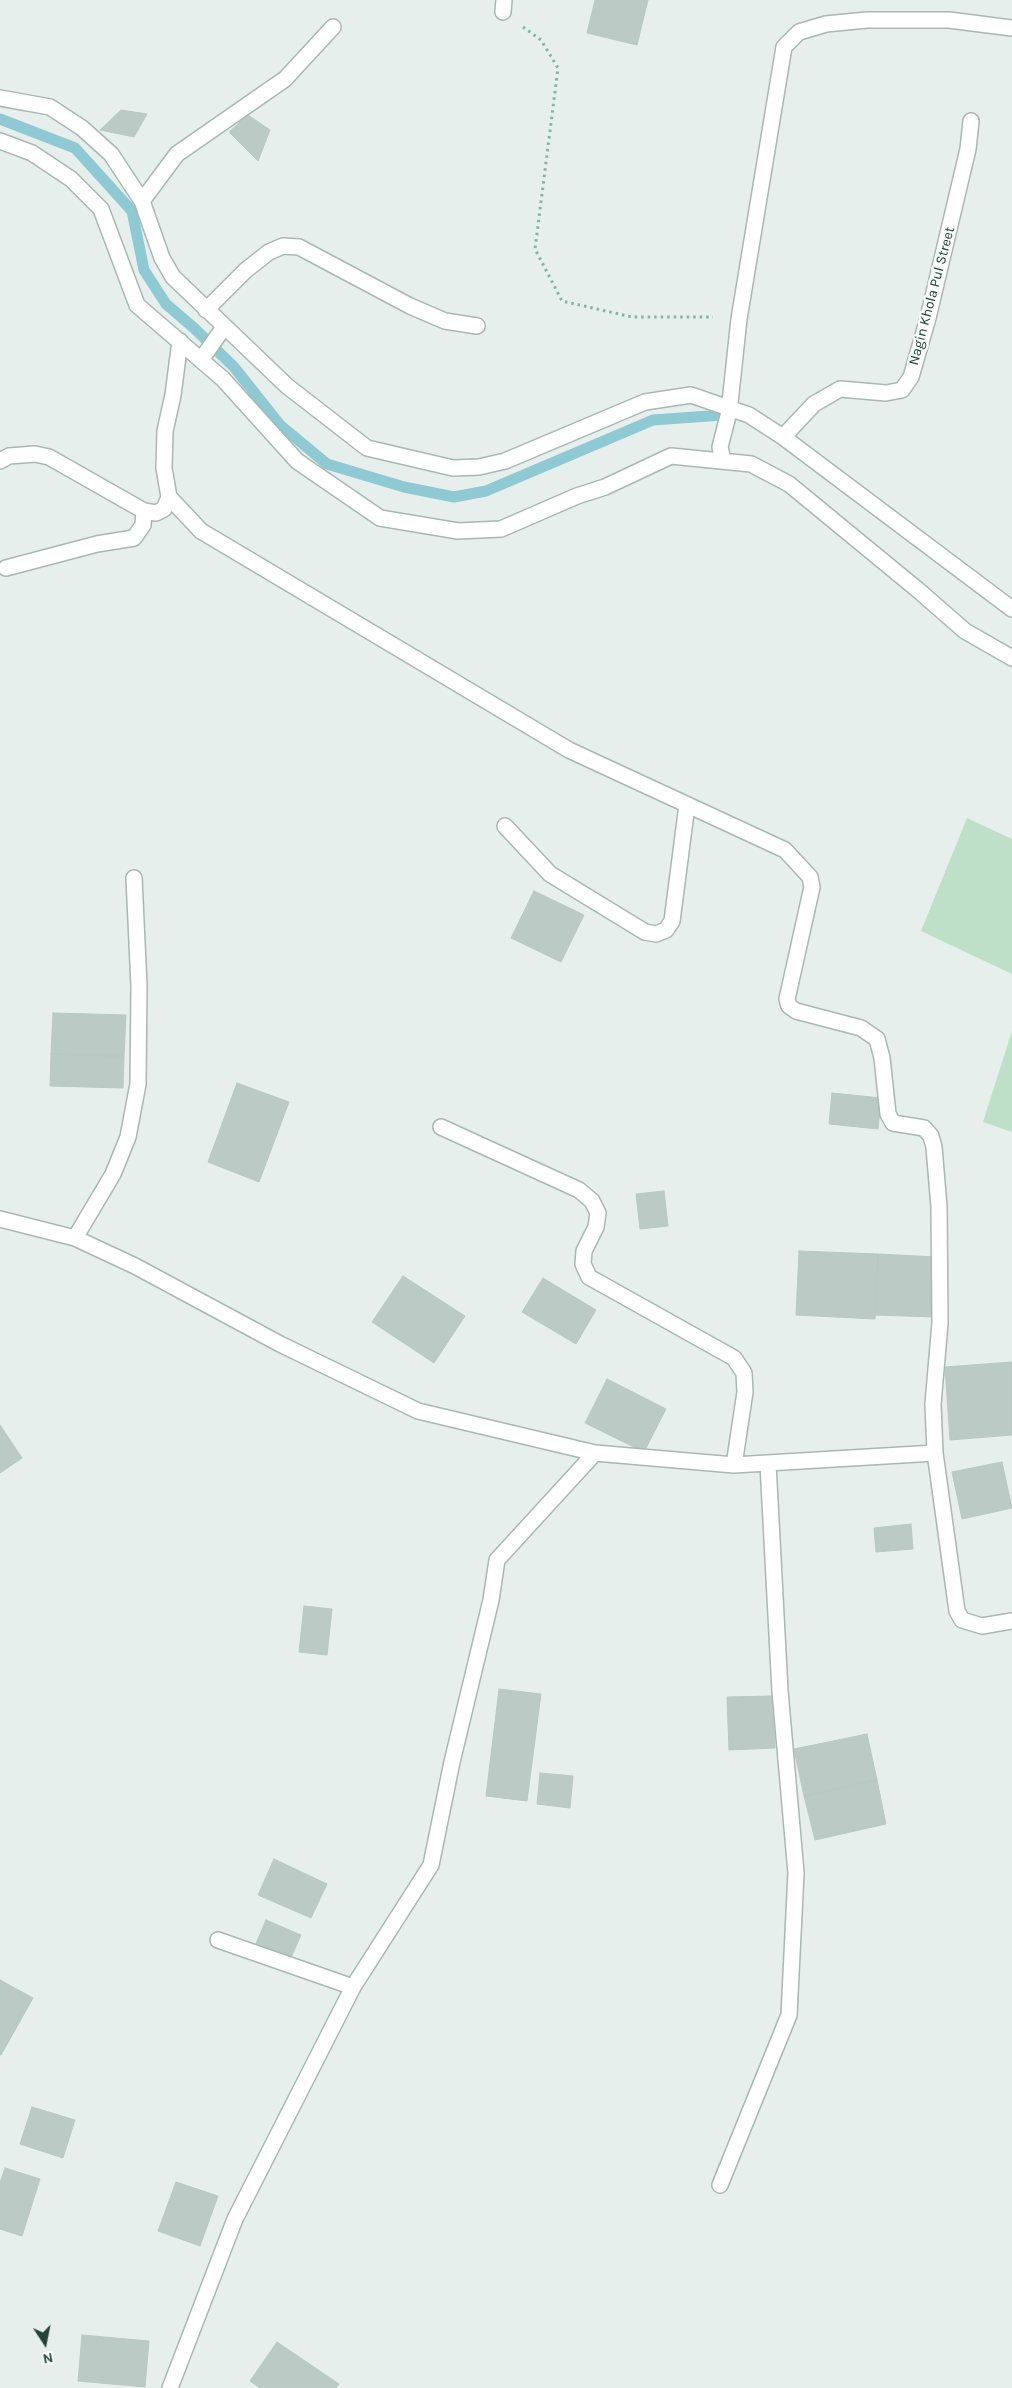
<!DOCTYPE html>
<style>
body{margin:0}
#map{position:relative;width:1012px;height:2388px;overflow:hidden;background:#e6efeb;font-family:Karla,sans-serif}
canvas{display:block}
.north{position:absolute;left:20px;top:2318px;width:50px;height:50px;-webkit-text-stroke:4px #f7fbf9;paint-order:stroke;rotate:169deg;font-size:14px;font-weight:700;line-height:20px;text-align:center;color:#24423a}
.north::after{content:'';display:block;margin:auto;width:18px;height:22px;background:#24423a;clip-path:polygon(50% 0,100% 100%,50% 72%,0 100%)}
</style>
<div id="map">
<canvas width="1012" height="2388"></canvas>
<div class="north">N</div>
</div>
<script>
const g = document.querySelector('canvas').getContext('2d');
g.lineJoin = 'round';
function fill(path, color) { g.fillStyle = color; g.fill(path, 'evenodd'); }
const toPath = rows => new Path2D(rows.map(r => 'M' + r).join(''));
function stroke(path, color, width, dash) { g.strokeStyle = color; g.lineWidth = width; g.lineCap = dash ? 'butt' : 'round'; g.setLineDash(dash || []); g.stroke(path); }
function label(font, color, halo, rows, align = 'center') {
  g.font = font + ' Karla,sans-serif'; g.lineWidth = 5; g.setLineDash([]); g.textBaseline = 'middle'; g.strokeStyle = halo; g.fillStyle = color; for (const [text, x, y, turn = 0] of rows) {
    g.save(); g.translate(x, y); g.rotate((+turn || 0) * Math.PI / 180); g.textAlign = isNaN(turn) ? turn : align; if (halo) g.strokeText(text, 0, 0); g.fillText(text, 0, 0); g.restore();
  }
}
fill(toPath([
 [967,818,1012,839,1012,974,921,931],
 [1012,1031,1012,1132,983,1122]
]), '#bfe0c8');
stroke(toPath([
 [0,119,75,148,132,211,144,270,166,304,194,328,234,367,280,425,327,464,404,487,454,497,486,491,653,420,736,414]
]), '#8ec9d4', 11);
const building = toPath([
 [595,0,648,0,637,45,587,33,595,0],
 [121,110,147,114,134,137,100,130,121,110],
 [248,115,270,130,258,161,229,132,248,115],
 [534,891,584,915,561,962,511,938,534,891],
 [53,1013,126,1015,124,1056,51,1054,53,1013],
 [51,1054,124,1056,123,1088,50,1086,51,1054],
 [237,1083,289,1102,259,1182,208,1162,237,1083],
 [832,1093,881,1098,878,1129,829,1124,832,1093],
 [664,1191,668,1226,640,1229,636,1194,664,1191],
 [799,1251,878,1254,875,1319,796,1315,799,1251],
 [878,1254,936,1257,934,1317,875,1315,878,1254],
 [403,1276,465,1316,434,1363,372,1322,403,1276],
 [543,1278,596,1310,576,1344,522,1312,543,1278],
 [1012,1362,1012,1435,950,1440,945,1367,1012,1362],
 [607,1379,666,1409,644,1452,585,1423,607,1379],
 [0,1425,22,1458,0,1473,0,1425],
 [1002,1462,1012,1508,962,1519,952,1472,1002,1462],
 [911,1524,913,1549,876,1552,874,1528,911,1524],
 [304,1606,332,1609,327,1655,299,1652,304,1606],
 [499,1689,541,1694,527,1801,486,1796,499,1689],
 [772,1696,775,1748,729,1750,727,1697,772,1696],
 [867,1734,877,1780,804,1796,794,1749,867,1734],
 [540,1773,573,1776,570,1808,537,1804,540,1773],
 [877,1780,886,1824,815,1840,804,1796,877,1780],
 [274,1859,327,1884,311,1918,258,1895,274,1859],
 [266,1920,301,1935,290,1960,255,1946,266,1920],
 [0,1980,33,1998,1,2055,0,2055,0,1980],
 [32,2107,75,2120,63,2158,20,2144,32,2107],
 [5,2168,40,2179,22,2236,0,2229,0,2183,5,2168],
 [176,2182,218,2196,200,2246,158,2231,176,2182],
 [82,2335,149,2341,145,2387,78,2381,82,2335],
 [277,2342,339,2384,336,2388,260,2388,250,2381,277,2342]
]);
fill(building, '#bbcac4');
stroke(building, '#b8c9c2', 1);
const lane = toPath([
 [218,1940,353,1987]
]);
const street = toPath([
 [503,12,504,0],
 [0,98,50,107,82,128,111,154,142,201,162,258,173,277,287,386,367,448,453,468,479,467,505,461,645,402,691,395,749,415,783,437,814,404,840,389,886,393,902,390,911,377,928,318,968,149,971,121],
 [0,141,32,153,71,179,101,209,137,305,223,379,297,461,380,518,458,531,501,529,577,496,605,487,671,456,751,464,789,484,918,590,965,631,1012,658],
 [142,201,177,154,285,79,333,27],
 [206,310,246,270,269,252,283,246,299,247,410,306,445,321,477,326],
 [201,360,224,327],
 [783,437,1012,609],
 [723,460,720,447,729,412,739,319,784,47,799,32,826,24,867,20,949,20,1012,28],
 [0,461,9,456,35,454,49,457,144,511,156,513,164,509,169,497],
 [6,568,97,544,134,538,143,525,144,511],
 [505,826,550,874,645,932,656,934,666,930,672,921,687,805],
 [441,1127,579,1190,592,1201,598,1213,596,1227,584,1251,583,1264,589,1277,734,1358,744,1373,745,1392,734,1465],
 [0,1219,75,1238,135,1266,280,1344,418,1411,595,1453,734,1465,935,1453,933,1404,940,1323,939,1207,934,1147,931,1136,924,1128,893,1123,888,1114,882,1058,877,1039,861,1028,796,1011,789,1006,787,999,812,887,810,877,785,850,569,750,201,531,169,497,164,468,165,431,173,395,180,341],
 [75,1238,113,1174,128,1137,138,1084,139,986,134,878],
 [935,1453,957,1611,962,1620,982,1626,1012,1621],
 [720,2185,789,2015,796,1873,780,1691,768,1464],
 [170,2388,235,2219,353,1987,431,1865,452,1762,491,1600,497,1560,595,1453]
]);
stroke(lane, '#a8b8b2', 18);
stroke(street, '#a8b8b2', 18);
stroke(toPath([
 [523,27,541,40,558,68,535,249,562,301,632,317,713,317]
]), '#86b3a5', 3, [2.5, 4]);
stroke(lane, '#fff', 15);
stroke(street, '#fff', 15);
label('14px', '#24423a', '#f7fbf9', [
 ["Nagin Khola Pul Street",932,296,-75]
]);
</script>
